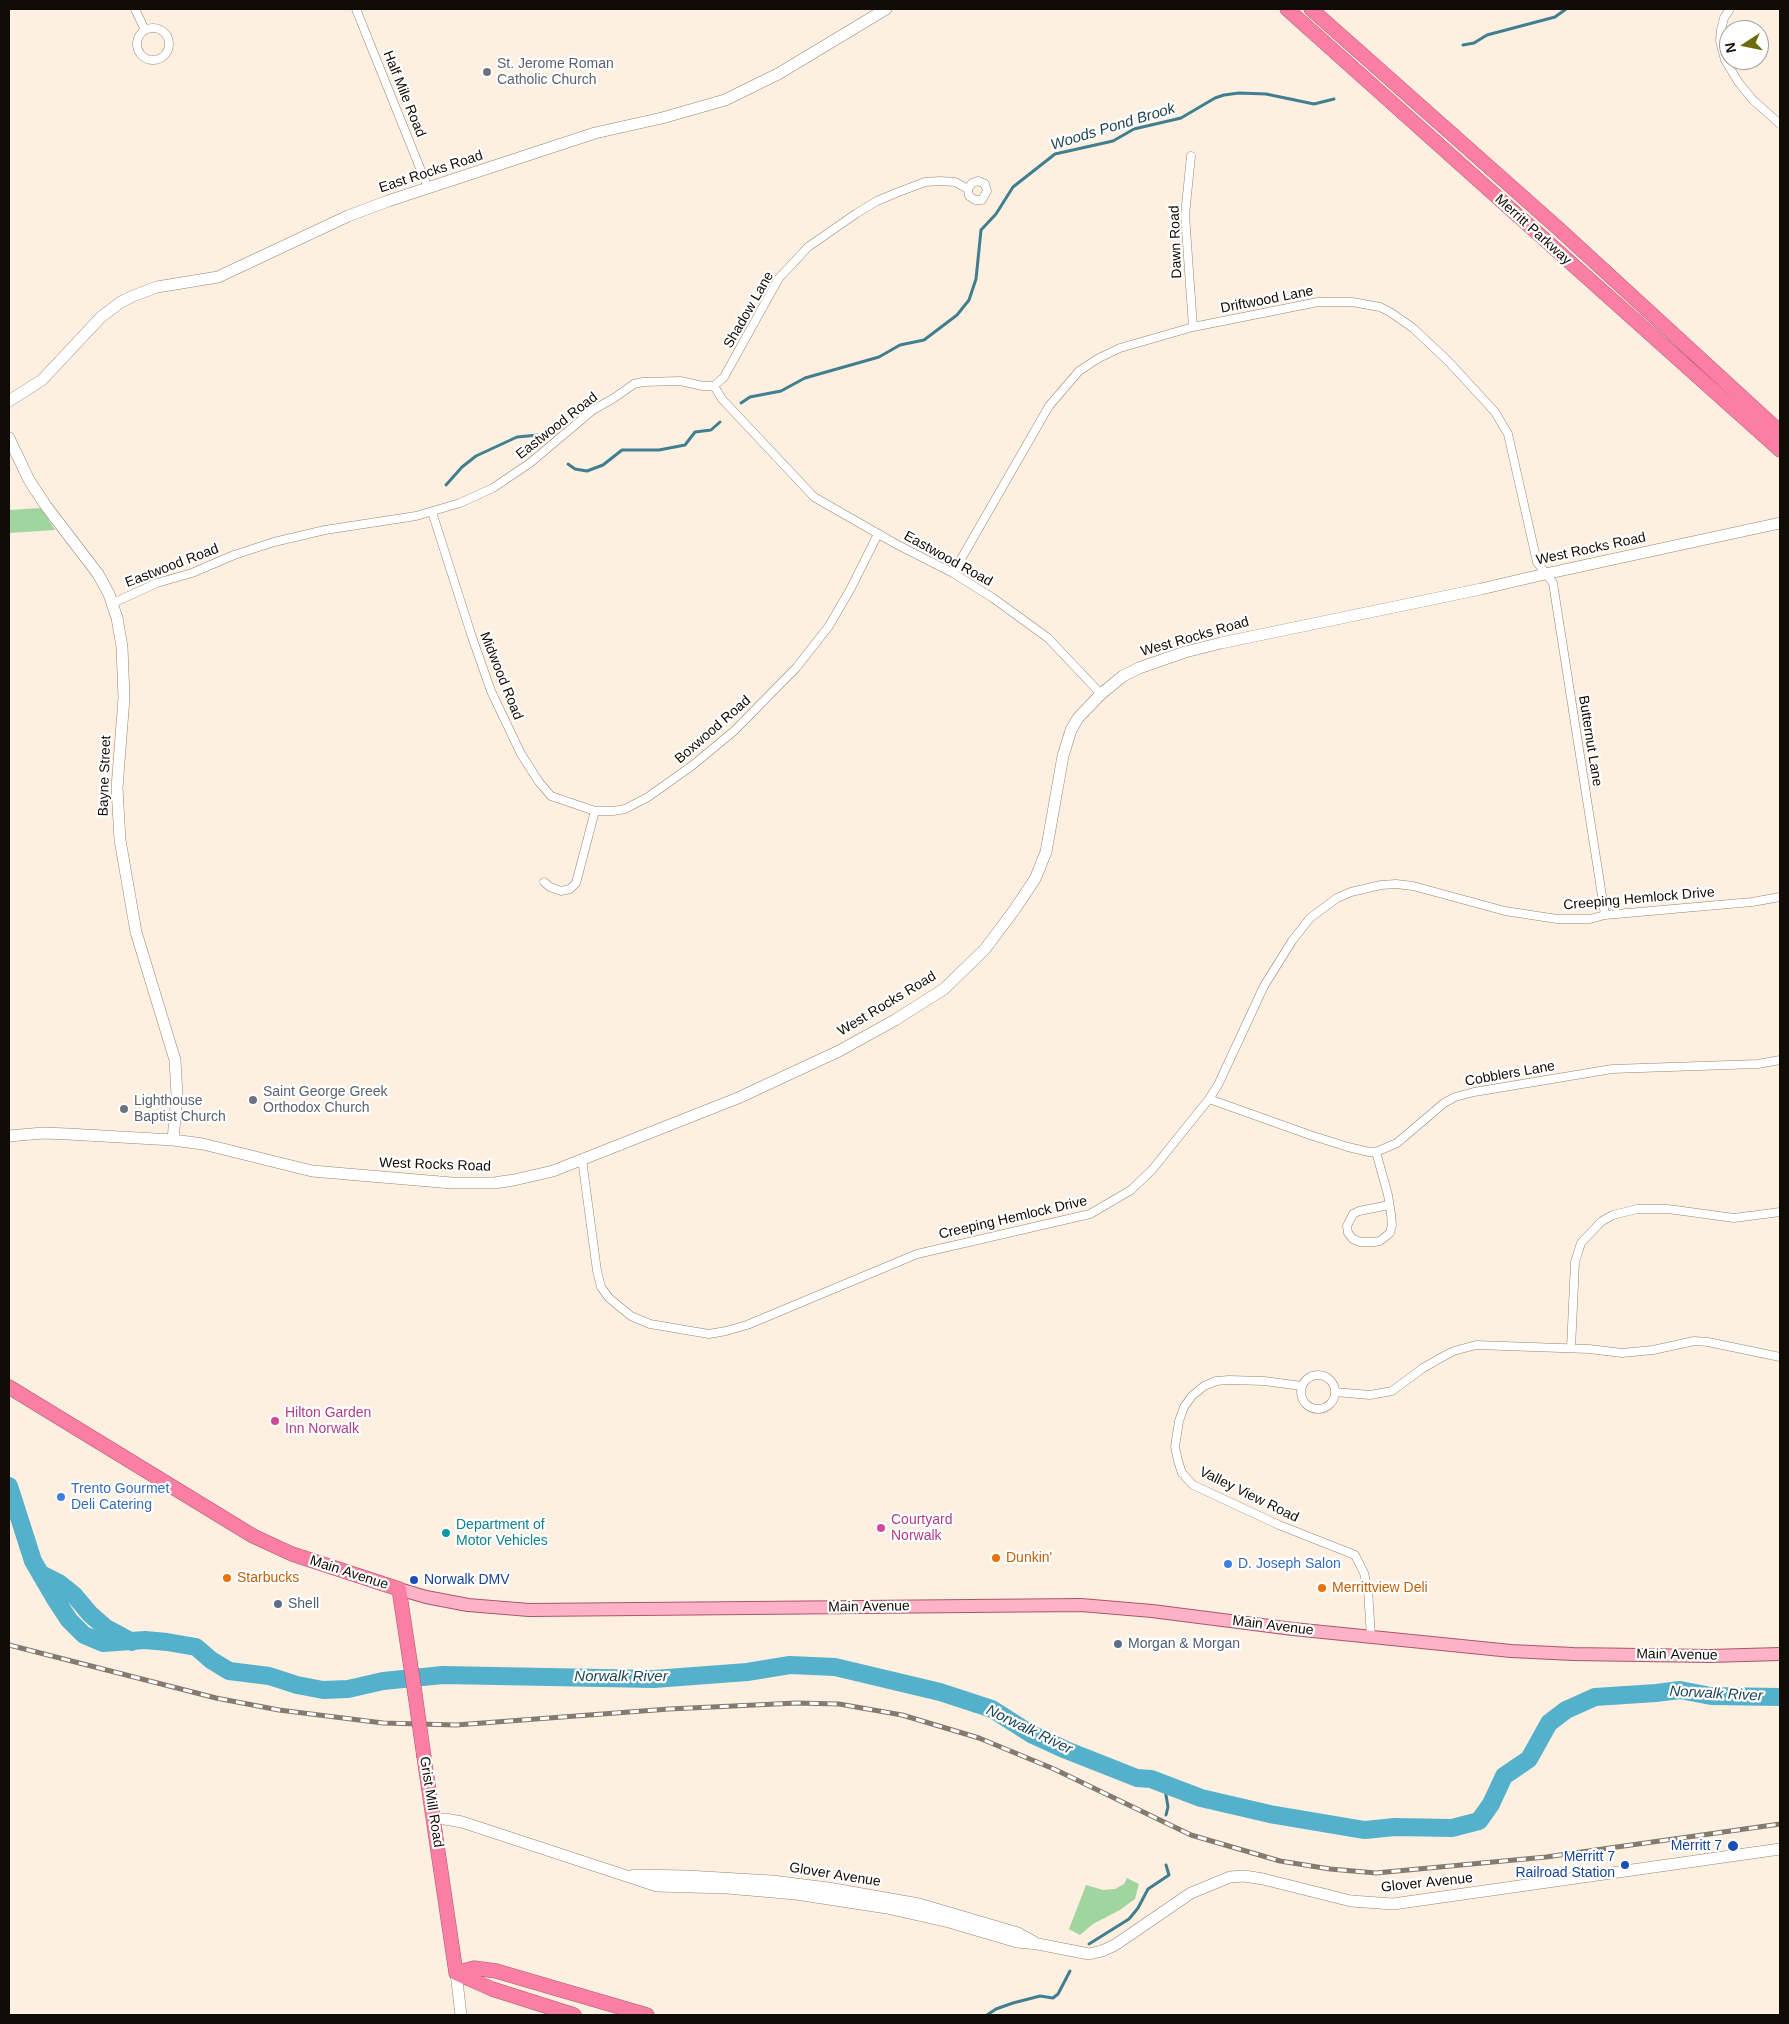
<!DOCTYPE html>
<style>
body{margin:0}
#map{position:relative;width:1789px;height:2024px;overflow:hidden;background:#fef0e1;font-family:Helvetica,sans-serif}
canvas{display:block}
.frame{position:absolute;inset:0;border:10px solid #100b05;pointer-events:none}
.north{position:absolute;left:1719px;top:20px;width:50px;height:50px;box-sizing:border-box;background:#fff;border:1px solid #9f9d9b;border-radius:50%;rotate:259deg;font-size:14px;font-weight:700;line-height:20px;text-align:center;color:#100b05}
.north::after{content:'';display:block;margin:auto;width:18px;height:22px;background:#6c6c0b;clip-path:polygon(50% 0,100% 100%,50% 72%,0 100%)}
</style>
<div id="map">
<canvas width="1789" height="2024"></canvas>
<div class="frame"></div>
<div class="north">N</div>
</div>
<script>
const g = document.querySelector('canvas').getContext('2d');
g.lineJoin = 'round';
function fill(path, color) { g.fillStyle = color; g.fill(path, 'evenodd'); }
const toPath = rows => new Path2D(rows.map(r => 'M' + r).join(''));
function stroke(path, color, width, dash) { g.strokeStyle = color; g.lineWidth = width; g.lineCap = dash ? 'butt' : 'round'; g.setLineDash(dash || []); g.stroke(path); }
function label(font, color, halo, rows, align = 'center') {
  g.font = font + ' Helvetica,sans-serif'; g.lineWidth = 4.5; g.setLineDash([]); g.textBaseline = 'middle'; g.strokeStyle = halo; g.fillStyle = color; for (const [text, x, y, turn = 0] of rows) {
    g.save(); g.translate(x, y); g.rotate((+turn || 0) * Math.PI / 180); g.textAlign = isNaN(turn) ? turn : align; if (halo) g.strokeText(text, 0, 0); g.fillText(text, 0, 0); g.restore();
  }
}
fill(toPath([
 [41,508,55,530,9,533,9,510],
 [1127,1878,1139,1884,1135,1899,1120,1910,1093,1924,1080,1935,1069,1929,1086,1885,1103,1890,1115,1889,1124,1884]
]), '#a1d59f');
stroke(toPath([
 [1463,45,1474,43,1487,35,1555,17,1566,9],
 [741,403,750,397,781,391,805,378,879,357,900,345,924,340,957,315,969,300,976,279,981,230,996,214,1013,187,1055,154,1113,141,1134,129,1181,118,1215,98,1224,95,1239,93,1266,94,1314,104,1334,99],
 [568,464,575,469,587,471,603,465,622,450,659,450,685,445,695,432,711,430,720,422],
 [446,485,462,467,476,456,517,437,538,435],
 [1166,1815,1168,1807,1165,1789,1167,1784],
 [1089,1944,1129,1919,1138,1908,1148,1889,1169,1875,1166,1865],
 [987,2015,996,2009,1013,2003,1040,1996,1053,1998,1058,1994,1070,1971]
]), '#407e90', 3);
stroke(toPath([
 [9,1486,33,1561,54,1597,69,1620,84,1635,103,1643,145,1640,167,1642,196,1647,211,1660,229,1671,269,1676,297,1685,323,1690,348,1689,383,1681,443,1675,654,1679,747,1672,790,1665,835,1667,940,1692,992,1709,1031,1734,1066,1750,1137,1778,1151,1779,1201,1798,1270,1814,1365,1830,1395,1827,1452,1828,1479,1821,1491,1804,1504,1776,1529,1759,1549,1723,1566,1710,1595,1697,1656,1693,1680,1690,1711,1696,1780,1697],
 [41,1574,59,1583,74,1595,90,1614,106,1628,132,1642]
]), '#55b0cb', 18);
const street = toPath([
 [135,9,145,30],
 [356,9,428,188],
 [1730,9,1724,18,1721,30,1720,41,1725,60,1739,83,1753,100,1780,124],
 '137 44a16 16 0 1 1 32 0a16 16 0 1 1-32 0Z',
 [1191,156,1185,215,1193,327],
 [714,386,722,399,814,497,896,544,953,573,993,598,1048,638,1101,694],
 [714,386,724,377,779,278,808,247,857,213,877,201,896,193,925,182,940,181,955,182,968,189,969,196,975,200,982,200,987,191,985,184,978,181,972,183,968,189],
 [432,512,472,637,491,691,521,754,539,782,551,796,595,811],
 [953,573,1049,406,1079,371,1099,358,1120,348,1193,327,1318,302,1352,302,1380,307,1390,312,1413,328,1448,361,1495,412,1508,434,1537,562,1553,583,1605,915],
 [113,603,157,583,192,573,234,555,274,542,325,530,416,516,460,503,493,488,530,463,593,410,614,398,634,384,643,382,680,381,703,386,714,386],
 [544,882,550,887,561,891,570,889,576,883,595,811,613,811,625,809,648,797,693,765,734,731,796,668,829,626,851,588,878,534],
 [1209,1099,1310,1135,1348,1147,1369,1152,1376,1152,1397,1143,1444,1103,1455,1097,1474,1092,1612,1069,1758,1064,1780,1060],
 [1376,1152,1388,1195,1391,1214,1392,1225,1390,1233,1380,1241,1374,1242,1360,1242,1353,1239,1348,1233,1347,1226,1353,1214,1359,1211,1389,1205],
 [582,1159,597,1271,601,1287,609,1298,631,1316,650,1324,709,1334,726,1331,747,1325,917,1254,1090,1214,1131,1190,1152,1170,1209,1099,1218,1085,1264,986,1292,941,1310,918,1337,898,1351,892,1381,885,1396,884,1413,886,1505,911,1557,919,1590,919,1605,915,1752,902,1780,897],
 [1571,1348,1575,1262,1581,1243,1602,1221,1613,1215,1637,1209,1668,1209,1734,1218,1780,1212],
 '1301 1392a17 17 0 1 1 34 0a17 17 0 1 1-34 0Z',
 [1302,1386,1264,1381,1229,1380,1216,1381,1204,1386,1192,1396,1184,1407,1179,1421,1175,1447,1178,1461,1182,1473,1193,1485,1279,1525,1355,1555,1364,1573,1368,1590,1371,1637],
 [1335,1392,1370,1395,1392,1391,1423,1368,1446,1355,1454,1351,1476,1345,1589,1349,1622,1353,1653,1350,1694,1341,1708,1342,1780,1357]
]);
const secondary = toPath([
 [9,401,42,380,101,317,121,302,133,296,157,287,218,277,348,216,388,201,595,133,662,118,725,100,778,74,886,9],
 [9,438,29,480,46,506,98,574,109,594,117,618,122,647,124,698,117,788,120,840,136,932,175,1060,177,1095,173,1140],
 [9,1136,43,1133,68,1134,173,1140,203,1144,312,1171,452,1183,494,1183,514,1180,553,1171,738,1098,839,1051,895,1020,944,989,985,949,1015,909,1035,879,1046,852,1063,756,1071,730,1078,718,1101,694,1123,676,1139,668,1185,652,1221,643,1481,589,1545,574,1780,523],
 [434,1819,445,1819,462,1822,657,1886,727,1888,796,1894,887,1908,949,1922,1017,1942,1038,1944,1089,1954,1102,1951,1115,1945,1191,1893,1230,1877,1244,1876,1263,1879,1351,1901,1393,1904,1780,1849],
 [634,1875,687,1876,772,1881,828,1888,919,1904,1018,1933,1034,1942],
 [456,1973,461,2015]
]);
const primary = toPath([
 [399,1589,426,1597,468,1605,529,1610,1081,1605,1152,1611,1293,1629,1511,1651,1573,1654,1709,1656,1780,1654]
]);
const highway = toPath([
 [1287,9,1780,450],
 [1311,9,1560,230,1780,432],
 [9,1387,253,1536,292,1554,399,1589,415,1694],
 [424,1757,456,1973],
 [456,1973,474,1968,496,1971,647,2015],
 [456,1973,492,1989,574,2015]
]);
stroke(street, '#948574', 9);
stroke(secondary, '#948574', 12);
stroke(primary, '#a9566c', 14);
stroke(highway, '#a9566c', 15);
stroke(street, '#fff', 8);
stroke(secondary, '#fff', 11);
stroke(primary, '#fdb2c8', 12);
stroke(highway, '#fb7fa4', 14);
const rail = toPath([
 [9,1645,216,1698,279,1710,383,1723,456,1725,669,1709,797,1703,839,1704,902,1715,979,1738,1054,1769,1191,1835,1280,1861,1330,1869,1376,1873,1546,1857,1780,1824]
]);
stroke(rail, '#847a70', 5);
stroke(rail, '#fff', 3, [9]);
const highwayBridge = toPath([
 [415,1694,424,1757]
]);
stroke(highwayBridge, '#a9566c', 15, []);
stroke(highwayBridge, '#fb7fa4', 14);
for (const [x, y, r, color] of [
 [487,72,5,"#6b7280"],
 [253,1100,5,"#6b7280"],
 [124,1109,5,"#6b7280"],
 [275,1421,5,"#d1479c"],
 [61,1497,5,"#3f7fe0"],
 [881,1528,5,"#d1479c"],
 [446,1533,5,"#0f9aa8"],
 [996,1558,5,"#e8710a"],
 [1228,1564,5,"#3f7fe0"],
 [227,1578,5,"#e8710a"],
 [414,1580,5,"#1a4fb4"],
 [1322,1588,5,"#e8710a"],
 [278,1604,5,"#5c6f8a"],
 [1118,1644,5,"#5c6f8a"],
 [1733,1846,6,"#1a4fb4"],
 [1625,1865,5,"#1a4fb4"]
]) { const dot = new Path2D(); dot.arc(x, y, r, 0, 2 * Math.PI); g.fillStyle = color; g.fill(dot); stroke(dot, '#fff', 2); }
label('14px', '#5b616d', '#fff', [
 ["St. Jerome Roman",497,64],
 ["Catholic Church",497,80],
 ["Saint George Greek",263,1092],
 ["Orthodox Church",263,1108],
 ["Lighthouse",134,1101],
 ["Baptist Church",134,1117]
], 'left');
label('14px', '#100b05', '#fff', [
 ["Half Mile Road",404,94,68],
 ["East Rocks Road",431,172,-18],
 ["Merritt Parkway",1533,230,42],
 ["Dawn Road",1176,242,-92],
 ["Driftwood Lane",1267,300,-11],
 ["Shadow Lane",749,310,-60],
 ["Eastwood Road",557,426,-38],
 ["West Rocks Road",1591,549,-12],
 ["Eastwood Road",948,559,29],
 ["Eastwood Road",172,566,-21],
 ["West Rocks Road",1195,637,-16],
 ["Midwood Road",501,676,68],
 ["Boxwood Road",713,730,-41],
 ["Butternut Lane",1590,741,81],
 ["Bayne Street",105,776,-88],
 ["Creeping Hemlock Drive",1639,899,-5],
 ["West Rocks Road",887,1004,-31],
 ["Cobblers Lane",1510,1074,-10],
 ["West Rocks Road",435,1165,2],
 ["Creeping Hemlock Drive",1013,1218,-13],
 ["Valley View Road",1249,1495,26],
 ["Main Avenue",349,1573,18],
 ["Main Avenue",869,1607,-1],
 ["Main Avenue",1273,1626,7],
 ["Main Avenue",1677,1655,1],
 ["Grist Mill Road",431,1802,81],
 ["Glover Avenue",835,1875,9],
 ["Glover Avenue",1427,1883,-6]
]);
label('14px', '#b23c85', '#fff', [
 ["Hilton Garden",285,1413],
 ["Inn Norwalk",285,1429],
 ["Courtyard",891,1520],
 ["Norwalk",891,1536]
], 'left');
label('14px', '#366cbe', '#fff', [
 ["Trento Gourmet",71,1489],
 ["Deli Catering",71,1505],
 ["D. Joseph Salon",1238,1564]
], 'left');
label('14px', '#0d838f', '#fff', [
 ["Department of",456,1525],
 ["Motor Vehicles",456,1541]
], 'left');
label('14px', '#c56008', '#fff', [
 ["Dunkin'",1006,1558],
 ["Starbucks",237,1578],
 ["Merrittview Deli",1332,1588]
], 'left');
label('14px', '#164399', '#fff', [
 ["Norwalk DMV",424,1580,"left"],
 ["Merritt 7",1722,1846],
 ["Merritt 7",1615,1857],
 ["Railroad Station",1615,1873]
], 'right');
label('14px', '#4e5e75', '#fff', [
 ["Shell",288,1604],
 ["Morgan & Morgan",1128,1644]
], 'left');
label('italic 15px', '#1d4652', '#fff', [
 ["Woods Pond Brook",1113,127,-17],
 ["Norwalk River",621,1677],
 ["Norwalk River",1716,1694,3],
 ["Norwalk River",1029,1730,26]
]);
</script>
